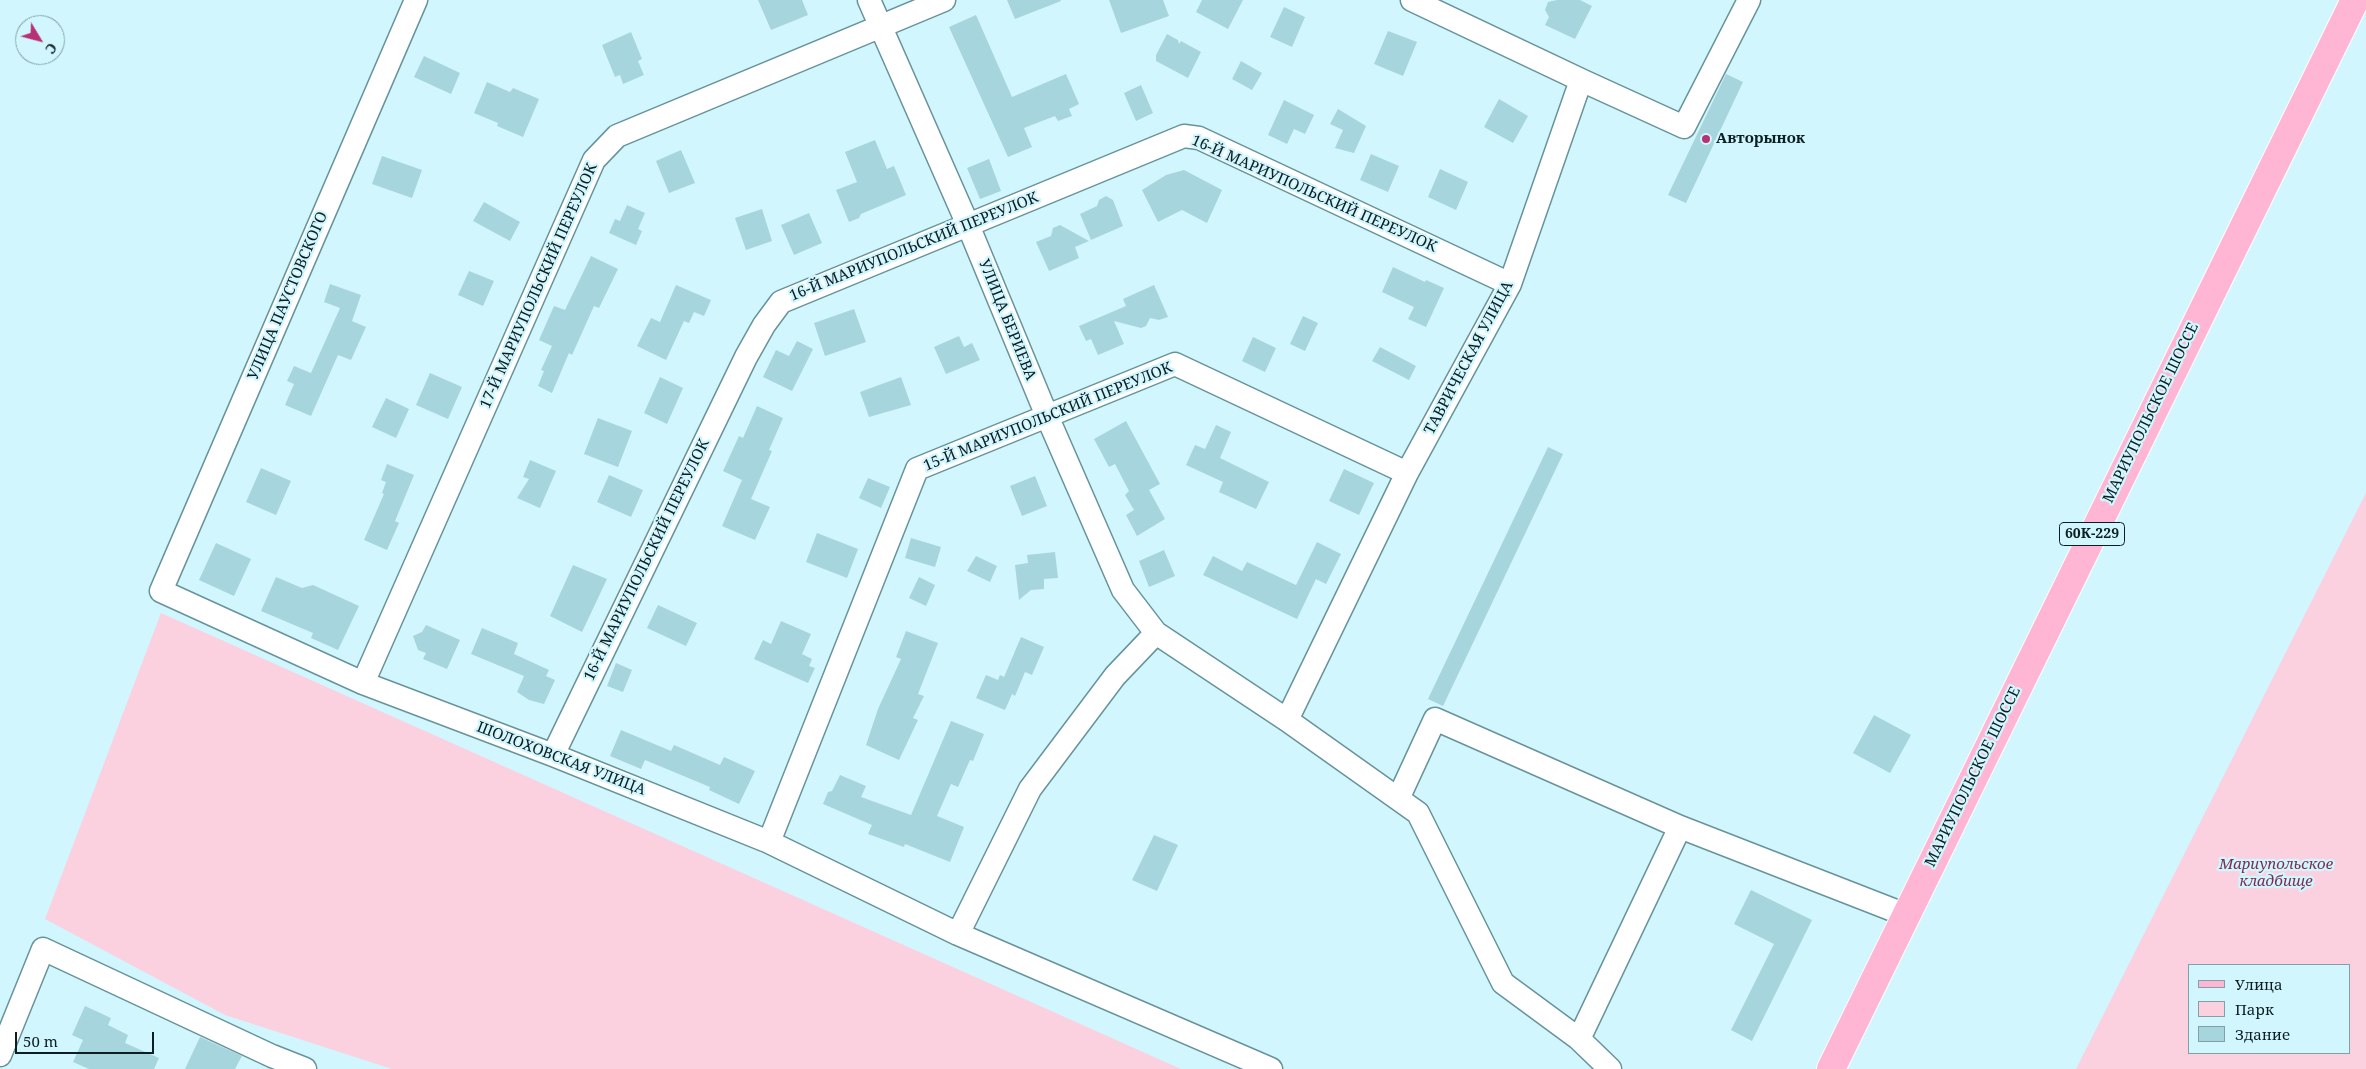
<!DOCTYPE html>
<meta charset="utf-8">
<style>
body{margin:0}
#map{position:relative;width:2366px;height:1069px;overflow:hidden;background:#d1f6fd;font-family:"Noto Serif",serif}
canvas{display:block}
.legend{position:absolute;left:2188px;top:964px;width:162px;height:90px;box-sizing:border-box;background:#d1f6fd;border:1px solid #82a0a5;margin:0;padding:6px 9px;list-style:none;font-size:15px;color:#0c1e22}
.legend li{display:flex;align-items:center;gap:10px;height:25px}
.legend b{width:25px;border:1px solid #82a0a5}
.north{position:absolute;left:15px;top:15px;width:50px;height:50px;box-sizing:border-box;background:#d1f6fd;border:1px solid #82a0a5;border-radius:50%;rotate:127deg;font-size:14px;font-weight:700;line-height:20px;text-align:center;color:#0c1e22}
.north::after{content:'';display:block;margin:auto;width:18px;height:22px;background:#b73174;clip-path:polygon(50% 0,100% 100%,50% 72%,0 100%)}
.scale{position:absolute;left:15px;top:1032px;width:139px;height:22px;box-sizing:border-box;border:2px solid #0c1e22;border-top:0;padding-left:6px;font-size:15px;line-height:18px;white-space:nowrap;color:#0c1e22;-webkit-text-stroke:4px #d1f6fd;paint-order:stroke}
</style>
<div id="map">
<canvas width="2366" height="1069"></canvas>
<ul class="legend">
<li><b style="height:6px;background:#ffb6d5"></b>Улица</li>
<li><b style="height:14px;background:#fbd1e0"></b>Парк</li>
<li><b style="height:14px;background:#a7d5de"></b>Здание</li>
</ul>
<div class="north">С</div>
<div class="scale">50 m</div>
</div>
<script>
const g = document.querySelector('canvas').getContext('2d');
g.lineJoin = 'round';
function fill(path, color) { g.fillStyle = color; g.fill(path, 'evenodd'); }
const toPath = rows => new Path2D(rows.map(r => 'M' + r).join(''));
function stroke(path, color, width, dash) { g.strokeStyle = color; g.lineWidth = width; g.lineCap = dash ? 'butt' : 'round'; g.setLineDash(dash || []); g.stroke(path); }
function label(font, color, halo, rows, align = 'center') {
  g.font = font + ' "Noto Serif",serif'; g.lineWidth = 4.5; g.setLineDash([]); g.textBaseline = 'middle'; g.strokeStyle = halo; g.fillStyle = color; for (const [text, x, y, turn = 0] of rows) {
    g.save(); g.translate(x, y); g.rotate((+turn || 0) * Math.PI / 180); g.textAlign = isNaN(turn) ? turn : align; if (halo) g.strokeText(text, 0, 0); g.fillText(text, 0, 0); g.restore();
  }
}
fill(toPath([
 [2366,493,2366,1069,2076,1069],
 [2190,965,2350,965,2350,1053,2190,1053],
 [161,613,1181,1069,392,1069,225,1015,45,919]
]), '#fbd1e0');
fill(toPath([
 [758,0,802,0,808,15,771,30],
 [1007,0,1060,0,1061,1,1015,19],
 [1109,0,1163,0,1169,16,1121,33],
 [1202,0,1243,0,1228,29,1196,12],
 [1557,0,1580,0,1592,6,1575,39,1545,25,1549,17,1545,10,1548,2],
 [1284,7,1305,17,1292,47,1270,37],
 [976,15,1012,97,1066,74,1079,104,1069,109,1072,116,1058,121,1055,116,1024,128,1032,147,1008,157,949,27],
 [1388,31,1417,42,1403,76,1374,64],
 [631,32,642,59,638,61,644,75,623,84,620,75,615,77,602,45],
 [1167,34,1178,40,1179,44,1181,41,1201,52,1188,78,1156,61,1156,55],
 [424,56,460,73,451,94,414,77],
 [1241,61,1262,73,1252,90,1232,79],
 [1726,74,1743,82,1686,203,1668,195],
 [487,82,510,92,513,88,539,99,523,137,497,126,498,123,474,113],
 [1141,85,1153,113,1136,121,1124,93],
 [1499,99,1528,116,1513,143,1484,127],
 [1284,100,1314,115,1305,134,1294,129,1287,144,1268,135],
 [1338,109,1366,126,1354,153,1335,148,1343,130,1330,124],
 [875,140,887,169,894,166,906,195,861,214,859,218,849,222,836,190,857,182,845,152],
 [681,150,695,183,669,193,656,161],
 [1371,154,1399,166,1388,192,1360,180],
 [382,156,422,170,412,198,372,184],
 [989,159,1001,191,980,199,967,168],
 [1440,169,1468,182,1456,210,1428,197],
 [1184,170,1222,190,1207,223,1182,210,1158,222,1142,190,1166,175],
 [1106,196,1113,200,1123,226,1091,240,1080,214,1097,206,1099,200],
 [484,202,520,222,510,241,473,221],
 [627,205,645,213,638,229,642,231,636,245,609,233,615,219,620,221],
 [762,209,772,241,746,250,735,218],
 [809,213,822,243,794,255,781,225],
 [1060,225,1089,241,1075,247,1079,258,1049,271,1036,242,1051,236,1053,228],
 [591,256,618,269,599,308,594,306,572,355,569,353,552,393,538,386,544,371,541,370,552,346,539,340,554,306,565,310],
 [1393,267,1425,282,1426,280,1444,288,1426,327,1408,319,1414,307,1382,292],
 [469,271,494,281,483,306,458,295],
 [330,284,361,295,352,321,366,327,351,360,338,355,311,416,285,405,294,384,287,381,294,366,311,373,340,308,324,302],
 [676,285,711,300,704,316,694,312,689,323,684,321,666,360,637,346,651,318,660,322],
 [1154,285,1168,317,1159,320,1150,318,1146,326,1141,328,1114,321,1124,344,1098,355,1091,339,1086,341,1079,326,1126,306,1123,299],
 [854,309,866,342,825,356,814,323],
 [1303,316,1318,323,1305,351,1290,344],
 [959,336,964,347,972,343,980,360,946,374,934,347],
 [1253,337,1276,348,1265,372,1242,361],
 [797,341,813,349,792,391,763,377,776,350,789,356],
 [1380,347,1416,366,1409,380,1372,361],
 [430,373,462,387,448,419,416,405],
 [660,377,683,388,667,424,644,413],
 [901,377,911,405,869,417,860,392],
 [386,398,409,409,396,438,372,427],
 [757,406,783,418,769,450,772,451,751,499,770,507,755,540,722,526,742,480,723,471,739,436,743,438],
 [598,418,632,431,618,467,584,454],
 [1126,421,1160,484,1149,490,1165,519,1137,536,1126,515,1134,510,1125,495,1129,491,1115,464,1109,467,1094,439],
 [1216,425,1231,432,1220,458,1269,482,1256,509,1219,492,1223,482,1186,465,1195,445,1205,449],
 [1548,447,1563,454,1443,706,1428,699],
 [530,460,556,471,540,508,517,498,529,479,523,477],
 [387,464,414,475,395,521,399,523,387,550,364,540,384,494,382,493,386,482,381,480],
 [261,468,291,481,276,515,246,502],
 [1344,469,1374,483,1359,515,1329,501],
 [609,475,643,490,631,517,597,502],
 [1035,476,1047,506,1022,516,1010,486],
 [868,478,890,487,881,508,859,498],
 [817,533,858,549,847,578,806,562],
 [911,538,941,547,935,567,905,558],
 [1317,542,1341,554,1326,584,1316,579,1297,619,1203,575,1213,556,1242,571,1247,562,1296,585],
 [216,543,251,559,234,596,199,580],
 [1164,550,1175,576,1149,587,1139,561],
 [1055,552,1058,578,1044,579,1044,589,1031,590,1019,600,1015,565,1028,563,1027,555],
 [976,556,997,566,990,582,967,571],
 [573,565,607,579,582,632,550,616],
 [276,577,302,588,313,585,359,606,338,650,311,638,313,633,261,611],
 [919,577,935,585,926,606,909,598],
 [658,605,697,623,686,646,647,628],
 [781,621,811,634,802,654,812,659,809,666,815,668,808,683,754,659,763,640,771,644],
 [426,625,460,640,447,669,423,659,426,653,418,650,413,636,422,632],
 [482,628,518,643,514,654,549,670,546,676,555,680,544,704,529,700,517,692,524,676,471,654],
 [906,631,938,643,918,694,924,696,913,718,918,720,899,760,866,745,878,709,901,659,896,657],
 [1021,637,1044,647,1032,675,1025,672,1015,696,1012,694,1005,710,976,698,986,675,998,680,1000,675,1004,677],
 [616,663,632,670,623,692,607,686],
 [1874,715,1911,735,1890,773,1853,753],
 [951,721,984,734,973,761,970,760,958,787,951,784,937,816,964,827,950,862,905,844,904,847,868,834,872,825,823,804,828,792,832,791,840,775,866,786,861,797,911,815],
 [621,730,671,751,674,745,720,765,724,757,755,771,739,804,709,790,710,787,645,760,641,769,610,756],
 [1154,835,1178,845,1157,891,1132,880],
 [1751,890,1812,920,1752,1041,1731,1030,1774,944,1734,924],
 [85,1006,111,1018,108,1025,128,1035,125,1043,159,1058,154,1069,89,1069,73,1062,83,1040,72,1035],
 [200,1037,242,1056,235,1069,185,1069]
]), '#a7d5de');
const minor = toPath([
 [416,0,161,591,363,683,553,755,769,842,958,934,1271,1069],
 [869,0,968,225,1047,416,1123,590,1156,633,1287,720,1418,813,1503,983,1579,1039,1610,1069],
 [1412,0,1581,80],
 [363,683,594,160,617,136,944,0],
 [1287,720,1407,473,1510,284,1581,80,1684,127,1749,0],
 [553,755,746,357,764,325,781,302,1184,136,1199,138,1510,284],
 [1398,799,1435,719,1680,827,1906,915],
 [769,842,917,469,1175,364,1407,473],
 [958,934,1030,789,1115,676,1156,633],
 [1579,1039,1680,827],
 [0,1055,43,949,272,1056,305,1069]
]);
const primary = toPath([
 [1831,1069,2355,0]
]);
stroke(minor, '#67939b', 25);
stroke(primary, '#fff', 30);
stroke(minor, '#fff', 22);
stroke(primary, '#ffb6d5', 28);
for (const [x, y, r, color] of [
 [1706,139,5,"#b73174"]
]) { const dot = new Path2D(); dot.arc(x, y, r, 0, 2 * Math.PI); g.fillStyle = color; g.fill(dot); stroke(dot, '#d1f6fd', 2); }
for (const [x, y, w] of [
 [2092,534,65]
]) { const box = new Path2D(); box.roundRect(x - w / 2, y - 11.5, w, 23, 4); g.fillStyle = '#d1f6fd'; g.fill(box); stroke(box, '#0c1e22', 1); }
label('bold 14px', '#0c1e22', null, [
 ["60К-229",2092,534]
]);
label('bold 15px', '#0c1e22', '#d1f6fd', [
 ["Авторынок",1716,139]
], 'left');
label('15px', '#0c1e22', '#d1f6fd', [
 ["16-Й МАРИУПОЛЬСКИЙ ПЕРЕУЛОК",1314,194,24],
 ["16-Й МАРИУПОЛЬСКИЙ ПЕРЕУЛОК",914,247,-22],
 ["17-Й МАРИУПОЛЬСКИЙ ПЕРЕУЛОК",539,286,-66],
 ["УЛИЦА ПАУСТОВСКОГО",288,296,-67],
 ["УЛИЦА БЕРИЕВА",1007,320,68],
 ["ТАВРИЧЕСКАЯ УЛИЦА",1469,358,-62],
 ["МАРИУПОЛЬСКОЕ ШОССЕ",2151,413,-64],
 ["15-Й МАРИУПОЛЬСКИЙ ПЕРЕУЛОК",1048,417,-22],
 ["16-Й МАРИУПОЛЬСКИЙ ПЕРЕУЛОК",647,560,-64],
 ["ШОЛОХОВСКАЯ УЛИЦА",561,759,21],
 ["МАРИУПОЛЬСКОЕ ШОССЕ",1973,777,-64]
]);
label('italic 15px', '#7d2d52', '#d1f6fd', [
 ["Мариупольское",2276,865],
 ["кладбище",2276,882]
]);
</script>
